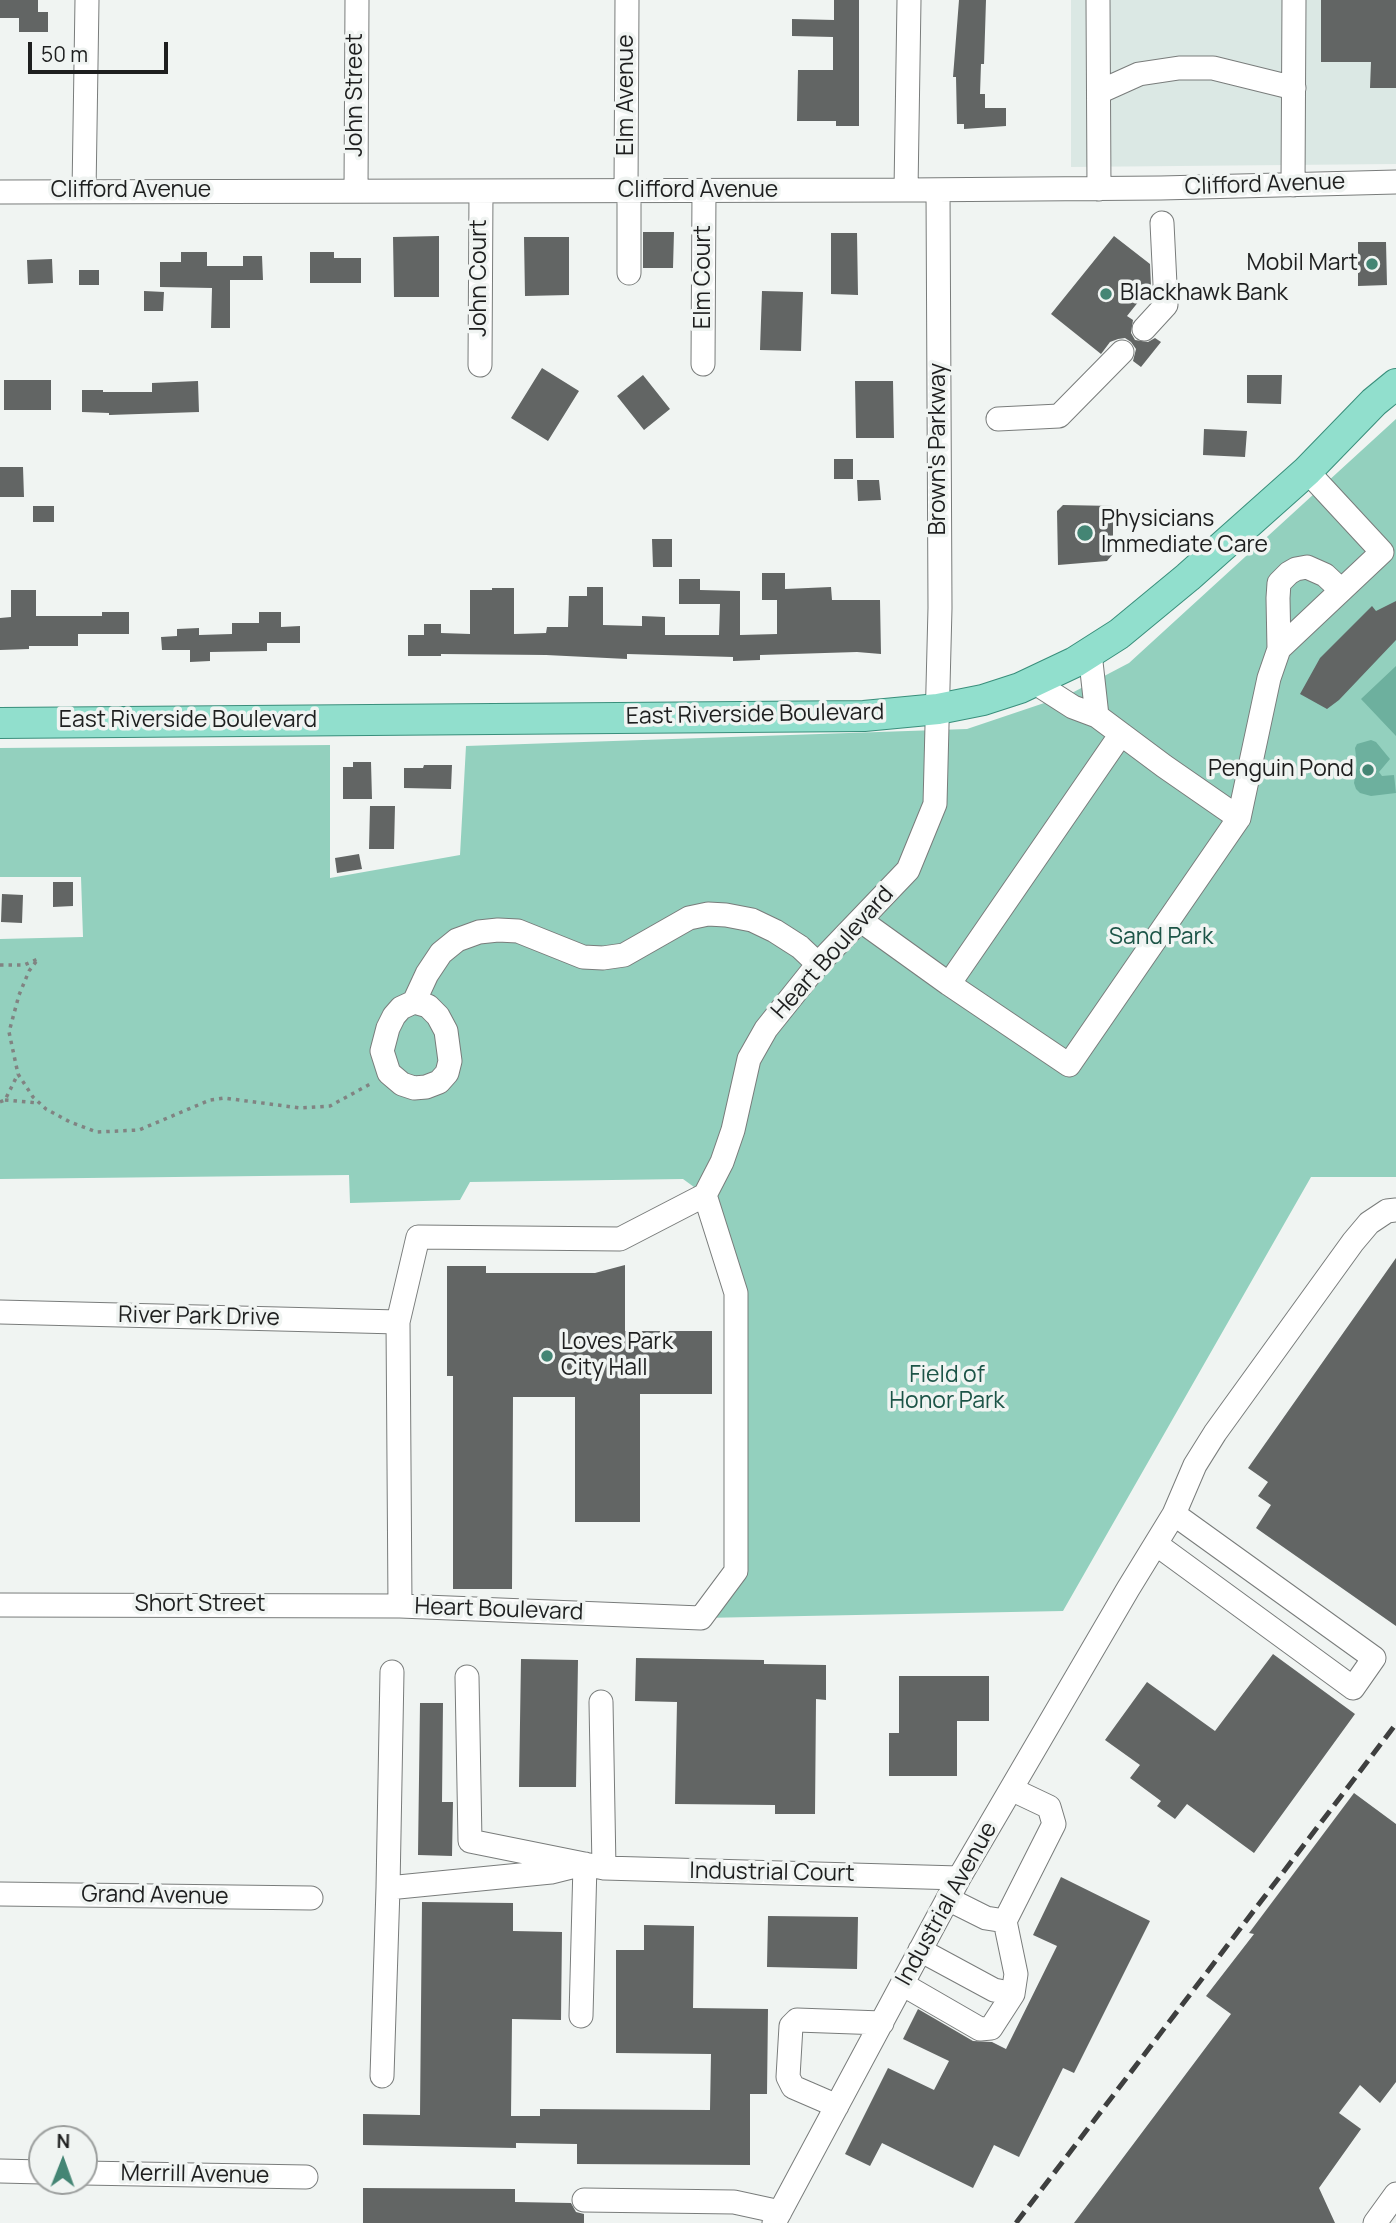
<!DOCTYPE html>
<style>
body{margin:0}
#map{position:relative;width:1396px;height:2223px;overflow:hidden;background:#f0f4f2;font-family:Manrope,sans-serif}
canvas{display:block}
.north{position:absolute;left:28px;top:2125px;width:70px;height:70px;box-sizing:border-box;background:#f0f4f2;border:2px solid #9c9f9e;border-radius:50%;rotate:1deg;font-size:19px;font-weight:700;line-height:28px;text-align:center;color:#1e1f1f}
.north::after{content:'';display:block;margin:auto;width:24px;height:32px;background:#448574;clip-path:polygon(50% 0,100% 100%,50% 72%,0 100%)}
.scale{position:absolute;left:28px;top:42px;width:140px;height:32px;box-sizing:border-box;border:4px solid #1e1f1f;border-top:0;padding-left:9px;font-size:21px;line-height:24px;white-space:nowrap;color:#1e1f1f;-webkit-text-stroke:5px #f0f4f2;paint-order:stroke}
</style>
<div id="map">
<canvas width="1396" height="2223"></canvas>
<div class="north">N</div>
<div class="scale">50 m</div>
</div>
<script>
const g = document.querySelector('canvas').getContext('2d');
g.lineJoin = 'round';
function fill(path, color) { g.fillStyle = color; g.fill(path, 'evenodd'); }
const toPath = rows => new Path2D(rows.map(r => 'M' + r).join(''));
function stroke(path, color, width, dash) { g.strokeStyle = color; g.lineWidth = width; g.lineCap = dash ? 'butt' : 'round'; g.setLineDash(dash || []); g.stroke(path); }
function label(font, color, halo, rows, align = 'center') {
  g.font = font + ' Manrope,sans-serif'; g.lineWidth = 7; g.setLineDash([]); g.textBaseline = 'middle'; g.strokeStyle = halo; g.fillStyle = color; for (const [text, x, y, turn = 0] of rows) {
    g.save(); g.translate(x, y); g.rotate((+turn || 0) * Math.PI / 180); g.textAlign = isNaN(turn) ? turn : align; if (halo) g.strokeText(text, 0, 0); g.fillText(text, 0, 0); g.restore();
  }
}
fill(toPath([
 [1071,0,1396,0,1396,164,1071,167]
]), '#dbe8e4');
fill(toPath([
 [1396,419,1396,1177,1311,1177,1063,1611,701,1618,736,1571,736,1293,705,1195,683,1179,470,1182,460,1200,350,1203,349,1175,0,1179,0,939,83,937,81,877,0,877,0,748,330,745,330,878,460,855,466,746,967,729,1068,695,1129,663]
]), '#93d0be');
fill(toPath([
 [1396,666,1396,736,1361,699],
 [1371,740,1376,742,1390,759,1379,772,1382,776,1394,775,1396,793,1371,796,1360,793,1356,789,1354,783,1357,765,1355,748,1357,744]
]), '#6db09e');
fill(toPath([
 [0,0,38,0,38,12,48,12,48,32,19,32,19,18,0,18],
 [834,0,859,0,859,126,836,126,836,121,797,121,798,70,833,70,833,37,792,36,792,19,834,20],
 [959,0,986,0,984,64,981,64,980,94,985,94,985,108,1006,108,1006,126,964,129,964,124,957,124,956,77,953,77],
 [1321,0,1396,0,1396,88,1370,88,1371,62,1321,62],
 [643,232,674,232,673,268,643,268],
 [831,233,857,233,858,295,831,294],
 [439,236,439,297,394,297,393,237],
 [1114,236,1150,264,1151,286,1127,316,1133,320,1131,333,1135,340,1148,342,1155,338,1161,342,1141,367,1133,361,1136,349,1131,342,1125,338,1118,339,1110,342,1101,354,1051,314],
 [524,237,569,237,569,295,525,296],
 [1358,242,1386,242,1387,285,1358,286],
 [181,252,207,252,207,266,243,266,243,256,262,256,263,280,230,280,230,328,211,328,212,288,160,287,160,262,181,262],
 [310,252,334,252,334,258,361,258,361,283,310,283],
 [52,259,53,283,28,284,27,260],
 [79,270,99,270,99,285,79,285],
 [144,291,164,292,163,311,144,311],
 [762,291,803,292,801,351,760,350],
 [542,368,579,391,548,441,511,418],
 [643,375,670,409,644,430,617,396],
 [1247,375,1282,375,1281,404,1247,403],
 [4,380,51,380,51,410,4,410],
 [198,381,199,412,109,415,109,413,82,412,82,390,103,390,103,392,152,392,152,383],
 [855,381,893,381,894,438,856,438],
 [1204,429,1247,431,1245,457,1203,455],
 [834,459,853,459,853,479,834,479],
 [0,467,23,467,24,497,0,497],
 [857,480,879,480,881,500,858,501],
 [1063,505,1113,506,1113,554,1107,561,1058,565,1057,511],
 [33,506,54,506,54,522,33,522],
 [652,539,672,539,672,567,653,567],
 [762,573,785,573,785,589,831,587,832,600,880,600,881,654,857,652,760,655,760,660,733,661,733,657,627,654,627,659,546,655,441,654,441,656,408,656,408,635,424,635,424,624,441,624,441,633,470,634,470,590,492,590,492,588,514,588,514,634,546,633,547,627,568,627,569,596,587,596,587,587,603,587,603,625,642,626,642,616,665,617,665,635,719,635,720,604,679,604,679,579,700,579,700,590,740,591,740,635,777,634,777,600,762,600],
 [11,590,36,590,36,616,102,616,102,612,129,612,129,634,78,634,78,646,29,646,29,649,0,650,0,618,11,617],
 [1396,601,1396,640,1339,700,1327,709,1300,694,1320,658,1372,606,1376,611],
 [259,612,281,612,281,627,300,626,300,643,267,643,267,651,210,652,210,661,190,662,190,650,162,650,161,637,177,636,177,629,199,628,199,635,232,634,232,623,259,623],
 [353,762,371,762,372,799,343,799,343,767,353,767],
 [424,765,452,765,451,789,404,788,404,768,423,768],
 [370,806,395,806,394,849,369,849],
 [359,854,362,869,337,873,335,858],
 [53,882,73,882,73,906,53,907],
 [2,894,23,895,22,923,1,922],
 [1396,1258,1396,1626,1256,1528,1271,1505,1258,1496,1268,1482,1248,1468],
 [625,1265,625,1331,712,1331,712,1394,640,1394,640,1522,575,1522,575,1397,513,1397,512,1589,453,1589,453,1376,447,1376,447,1266,486,1266,486,1273,595,1273],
 [1273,1654,1355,1714,1254,1853,1187,1804,1175,1819,1157,1806,1161,1801,1130,1778,1140,1765,1105,1740,1147,1682,1215,1731],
 [636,1658,764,1660,764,1664,826,1665,826,1700,816,1699,815,1814,775,1814,775,1805,675,1804,677,1702,635,1701],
 [521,1659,578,1660,576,1787,519,1787],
 [899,1676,989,1676,989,1721,957,1721,957,1776,889,1776,889,1733,899,1733],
 [420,1703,443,1703,442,1802,453,1802,452,1856,418,1855],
 [1354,1793,1396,1824,1396,2082,1380,2103,1360,2085,1339,2113,1361,2129,1319,2188,1335,2223,1074,2223,1231,2014,1206,1996,1254,1934,1249,1933],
 [1061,1877,1150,1921,1074,2073,1063,2068,1019,2157,994,2145,973,2188,882,2143,870,2166,845,2154,888,2068,934,2090,949,2061,903,2039,918,2009,973,2041,992,2042,1006,2049,1057,1946,1033,1935],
 [422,1902,513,1903,513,1931,562,1932,561,2020,512,2019,511,2116,540,2116,540,2109,710,2110,711,2054,616,2053,616,1950,644,1950,644,1925,694,1926,693,2008,768,2009,767,2094,750,2094,750,2165,577,2164,577,2144,516,2143,516,2148,363,2145,363,2114,420,2115],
 [768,1916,858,1917,857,1969,767,1967],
 [363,2188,515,2189,515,2202,571,2203,576,2212,584,2214,584,2223,363,2223]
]), '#626564');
const minor = toPath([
 [1098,0,1099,189],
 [1099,92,1139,74,1179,68,1213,68,1294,88],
 [1293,185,1294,0],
 [356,190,357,0],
 [906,190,909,0],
 [626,191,627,0],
 [0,192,906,190,1161,188,1396,182],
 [84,192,87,0],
 [629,273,629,191],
 [1144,329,1166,305,1162,223],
 [703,364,704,191],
 [480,365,481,191],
 [998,419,1059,416,1122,352],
 [1279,649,1278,598,1279,583,1289,573,1296,569,1307,567,1325,575,1341,590],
 [1090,653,1097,716],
 [1239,818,1269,678,1279,649,1382,552,1307,471],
 [860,920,949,984,1069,1065,1239,818,1164,766,1097,716,1073,707,1034,682],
 [949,984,1121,734],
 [414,1002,427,974,441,953,457,940,479,932,498,930,518,931,583,957,603,958,624,955,689,918,708,914,726,915,752,920,775,931,800,947,818,964],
 [414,1002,428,1006,438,1016,446,1031,450,1061,447,1073,439,1082,426,1087,414,1088,402,1084,389,1073,382,1051,388,1028,394,1016,401,1008,414,1002],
 [0,1312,398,1322],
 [1174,1514,1195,1465,1215,1433,1353,1242,1369,1223,1387,1211,1396,1210],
 [0,1605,400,1606,701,1618,736,1571,736,1293,705,1195],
 [400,1606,398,1322,418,1237,620,1239,705,1195,722,1162,733,1130,749,1059,766,1029,818,964,908,870,935,804,940,608,938,190],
 [467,1677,470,1841,604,1868,959,1878],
 [601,1702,604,1868],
 [388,1888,392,1672],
 [0,1894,311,1898],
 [948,1899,986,1918,1005,1921,1054,1824,1049,1807,1011,1789],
 [920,1950,994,1990,1013,1994,1016,1974,1005,1921],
 [902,1984,980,2029,991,2028,1013,1994],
 [581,2016,585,1864],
 [382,2076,388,1888,551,1872,575,1866],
 [837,2106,793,2087,788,2077,791,2026,797,2020,882,2023],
 [0,2171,42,2172],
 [84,2173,306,2177],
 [584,2200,734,2202,780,2212],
 [774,2223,959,1878,1128,1589,1174,1514,1374,1658,1353,1688,1156,1544],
 [1375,2223,1396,2194]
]);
const major = toPath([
 [0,723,864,716,938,709,983,700,1020,688,1075,662,1119,634,1188,577,1307,471,1374,402,1396,384]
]);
stroke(minor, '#797c7b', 25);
stroke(major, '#398e7b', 32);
stroke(toPath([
 [0,965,24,965,38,959,29,971,19,995,9,1032,18,1074,33,1097,46,1109,70,1122,97,1132,139,1130,210,1100,224,1098,300,1108,330,1106,372,1083],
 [5,1100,38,1103],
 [0,1102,5,1100,18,1074]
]), '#818382', 3.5, [3.5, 5]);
stroke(minor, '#fff', 23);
stroke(major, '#91dfcd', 30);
stroke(toPath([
 [1016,2223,1396,1724]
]), '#3e3f3f', 5, [14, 7]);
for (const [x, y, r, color] of [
 [1372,264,7,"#448574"],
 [1106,294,7,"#448574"],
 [1085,533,9,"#448574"],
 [1368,770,7,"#448574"],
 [547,1356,7,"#448574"]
]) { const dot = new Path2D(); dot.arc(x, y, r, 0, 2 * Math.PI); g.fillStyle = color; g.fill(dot); stroke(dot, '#f0f4f2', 2.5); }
label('23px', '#1e1f1f', '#f0f4f2', [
 ["John Street",356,95,-90],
 ["Elm Avenue",627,95,-90],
 ["Clifford Avenue",1265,185,-2],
 ["Clifford Avenue",131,191],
 ["Clifford Avenue",698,191],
 ["Elm Court",704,277,-90],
 ["John Court",480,278,-90],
 ["Brown's Parkway",939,449,-90],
 ["East Riverside Boulevard",755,715,-1],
 ["East Riverside Boulevard",188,721],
 ["Heart Boulevard",833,953,-48],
 ["River Park Drive",199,1317,1],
 ["Short Street",200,1605],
 ["Heart Boulevard",499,1610,2],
 ["Industrial Court",772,1873,1],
 ["Grand Avenue",155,1896,1],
 ["Industrial Avenue",947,1904,-61],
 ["Merrill Avenue",195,2175,1]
]);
label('23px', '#1e1f1f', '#f0f4f2', [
 ["Mobil Mart",1358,264,"right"],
 ["Blackhawk Bank",1120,294],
 ["Physicians",1101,520],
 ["Immediate Care",1101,546],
 ["Penguin Pond",1354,770,"right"],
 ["Loves Park",561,1343],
 ["City Hall",561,1369]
], 'left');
label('23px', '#1c5447', '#f0f4f2', [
 ["Sand Park",1161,938],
 ["Field of",947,1376],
 ["Honor Park",947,1402]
]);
</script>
